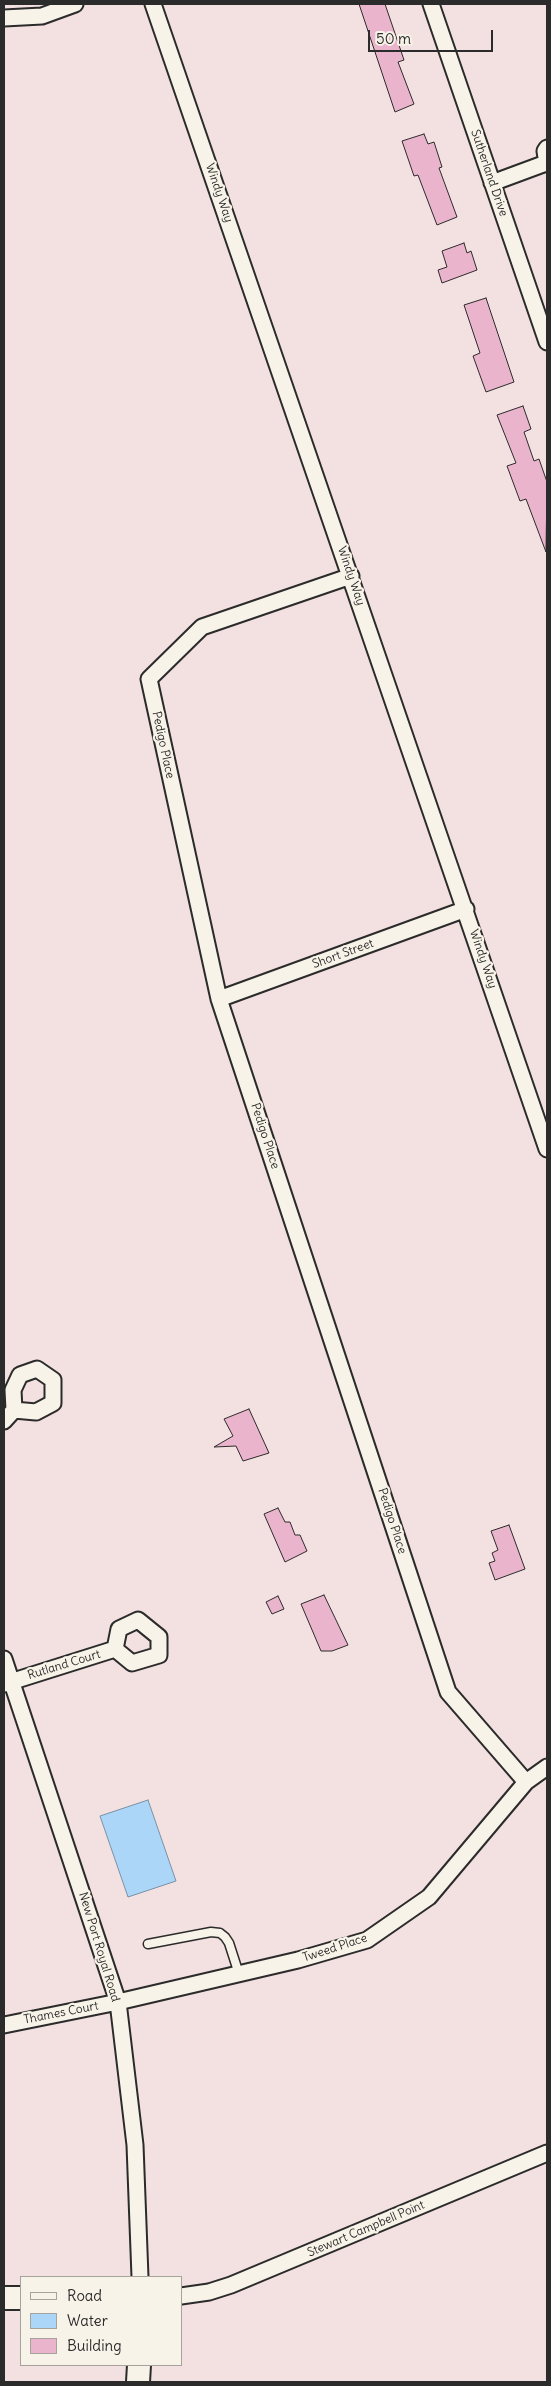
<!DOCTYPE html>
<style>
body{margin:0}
#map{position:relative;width:551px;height:2386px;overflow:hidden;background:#f3e0e0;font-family:Delius,sans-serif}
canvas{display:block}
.frame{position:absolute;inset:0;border:5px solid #2b2b2b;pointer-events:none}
.legend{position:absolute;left:20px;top:2276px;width:162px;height:90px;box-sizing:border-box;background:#f7f3e8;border:1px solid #a5a39c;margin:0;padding:6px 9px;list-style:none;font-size:15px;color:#2b2b2b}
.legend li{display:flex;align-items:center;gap:10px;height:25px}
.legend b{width:25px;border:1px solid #a5a39c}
.scale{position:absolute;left:368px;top:30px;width:125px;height:22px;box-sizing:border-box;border:2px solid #2b2b2b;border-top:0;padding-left:6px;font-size:15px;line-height:18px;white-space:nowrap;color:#2b2b2b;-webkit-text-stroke:4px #f7f3e8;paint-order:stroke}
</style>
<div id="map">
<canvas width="551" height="2386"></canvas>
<div class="frame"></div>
<ul class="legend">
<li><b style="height:6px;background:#f7f3e8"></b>Road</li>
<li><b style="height:14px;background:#acd6f7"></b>Water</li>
<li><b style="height:14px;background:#eab4cd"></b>Building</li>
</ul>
<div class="scale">50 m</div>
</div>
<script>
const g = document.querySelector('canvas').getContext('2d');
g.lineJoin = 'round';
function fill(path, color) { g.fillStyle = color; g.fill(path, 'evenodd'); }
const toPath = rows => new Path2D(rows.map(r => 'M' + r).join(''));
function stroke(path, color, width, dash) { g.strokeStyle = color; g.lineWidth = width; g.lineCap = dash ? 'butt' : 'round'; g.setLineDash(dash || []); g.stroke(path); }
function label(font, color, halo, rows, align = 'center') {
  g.font = font + ' Delius,sans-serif'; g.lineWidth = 4.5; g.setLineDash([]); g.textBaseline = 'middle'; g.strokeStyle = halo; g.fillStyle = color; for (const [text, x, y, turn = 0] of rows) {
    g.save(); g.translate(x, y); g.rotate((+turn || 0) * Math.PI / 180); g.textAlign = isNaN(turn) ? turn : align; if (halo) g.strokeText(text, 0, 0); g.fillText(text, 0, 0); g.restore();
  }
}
const water = toPath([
 [148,1800,176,1881,128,1897,100,1816,148,1800]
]);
fill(water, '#acd6f7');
stroke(water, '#7892a5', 1);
const building = toPath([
 [359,4,385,4,404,60,398,62,414,104,395,112,359,4],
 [424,134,428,144,434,142,442,167,439,168,457,217,437,225,418,175,414,176,402,141,424,134],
 [464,243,467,253,471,251,477,270,442,283,438,270,447,267,442,251,464,243],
 [486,298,514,382,486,392,473,356,480,353,464,305,486,298],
 [523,406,531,429,524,432,534,461,539,459,547,482,546,552,526,499,520,501,507,466,516,463,497,415,523,406],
 [249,1409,269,1453,243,1461,236,1446,214,1447,233,1436,224,1419,249,1409],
 [278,1508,285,1522,290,1522,295,1535,300,1535,307,1551,285,1562,264,1514,278,1508],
 [509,1525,525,1569,495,1580,489,1563,495,1561,492,1553,498,1550,491,1531,509,1525],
 [324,1595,348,1645,332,1651,321,1651,301,1604,324,1595],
 [278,1596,284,1609,272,1614,266,1602,278,1596]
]);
fill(building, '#eab4cd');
stroke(building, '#2b2b2b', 1);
const lane = toPath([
 [148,1944,211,1932,220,1933,225,1937,229,1943,239,1974]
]);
const street = toPath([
 [153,4,547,1149],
 [431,4,547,342],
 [4,18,42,16,75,4],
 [547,148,545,151,547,164],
 [492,183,546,163],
 [351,576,202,627,149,679,219,999,448,1692,526,1782],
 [219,999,466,909],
 [4,1421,14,1410,13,1390,20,1375,37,1369,53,1380,53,1403,36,1412,14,1410],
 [4,1659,118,2002,135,2145,140,2277],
 [4,1684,115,1649,132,1663,159,1655,159,1637,138,1620,119,1629,115,1649],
 [4,2025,118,2002,298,1960,367,1940,429,1897,526,1782,547,1767],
 [181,2296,209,2292,231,2285,547,2153]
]);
const secondary = toPath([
 [4,2298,21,2298],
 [138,2382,139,2365]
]);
stroke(lane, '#2b2b2b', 11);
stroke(street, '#2b2b2b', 19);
stroke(secondary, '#2b2b2b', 26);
stroke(lane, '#f7f3e8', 8);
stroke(street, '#f7f3e8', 15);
stroke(secondary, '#f7f3e8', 22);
label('12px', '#2b2b2b', '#f7f3e8', [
 ["Sutherland Drive",489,173,71],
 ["Windy Way",219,193,71],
 ["Windy Way",351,576,71],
 ["Pedigo Place",163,745,78],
 ["Short Street",343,954,-20],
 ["Windy Way",483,959,71],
 ["Pedigo Place",265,1136,72],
 ["Pedigo Place",392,1521,72],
 ["Rutland Court",64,1665,-17],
 ["New Port Royal Road",99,1947,73],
 ["Tweed Place",335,1948,-18],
 ["Thames Court",61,2013,-11],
 ["Stewart Campbell Point",366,2229,-23]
]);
</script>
